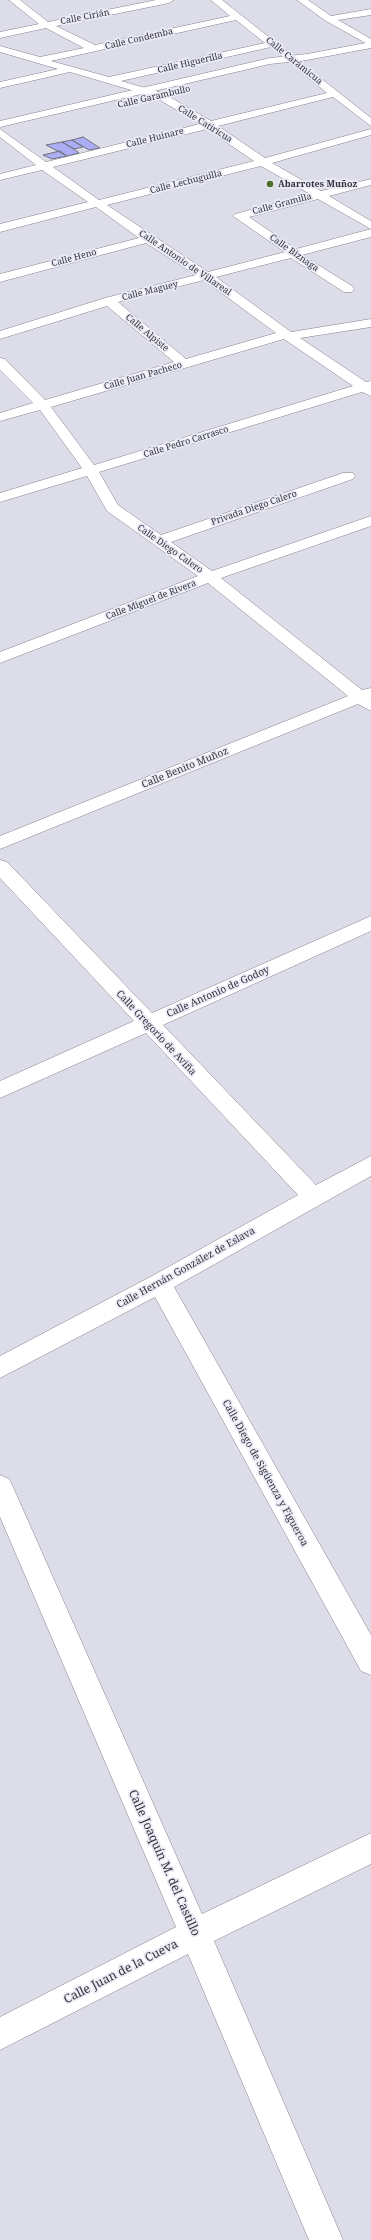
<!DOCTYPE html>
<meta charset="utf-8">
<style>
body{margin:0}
canvas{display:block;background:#dcdde9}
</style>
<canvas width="371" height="2240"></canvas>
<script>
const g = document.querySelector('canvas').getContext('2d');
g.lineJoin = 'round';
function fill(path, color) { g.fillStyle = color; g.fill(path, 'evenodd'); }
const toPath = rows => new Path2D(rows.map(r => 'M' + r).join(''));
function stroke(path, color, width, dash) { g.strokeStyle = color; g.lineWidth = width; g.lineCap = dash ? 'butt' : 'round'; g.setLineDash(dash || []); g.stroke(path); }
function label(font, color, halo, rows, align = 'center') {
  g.font = font + ' "Noto Serif",serif'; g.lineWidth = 3.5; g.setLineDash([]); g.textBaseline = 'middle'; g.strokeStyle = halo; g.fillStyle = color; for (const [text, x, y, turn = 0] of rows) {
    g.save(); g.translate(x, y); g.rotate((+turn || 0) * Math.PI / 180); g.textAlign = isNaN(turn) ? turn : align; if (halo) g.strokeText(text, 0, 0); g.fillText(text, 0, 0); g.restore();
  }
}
const building = toPath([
 [83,137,100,148,89,150,72,140,83,137],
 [72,140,83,147,74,149,62,142,72,140],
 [62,142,74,149,79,153,67,156,46,145,62,142],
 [60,151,67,156,52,159,43,155,60,151]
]);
fill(building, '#abaef5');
stroke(building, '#70717b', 1);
const minor = toPath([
 [9,0,20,0,48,22,156,0,174,0,169,3,56,26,95,45,230,16,211,0,222,0,371,118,371,126,333,97,218,126,265,158,371,129,371,135,272,163,321,191,371,179,371,185,329,196,371,221,371,237,302,255,352,286,354,289,352,292,344,292,291,258,216,277,291,332,371,319,371,327,300,338,366,382,371,381,371,396,362,392,99,472,118,505,161,535,343,473,353,473,355,476,353,479,171,542,212,571,371,516,371,526,221,578,362,690,371,688,371,711,358,704,0,849,0,836,348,696,208,583,0,663,0,652,198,576,107,511,87,476,0,502,0,493,82,468,40,410,0,421,0,413,33,403,0,370,0,358,5,359,45,400,174,362,107,306,0,339,0,331,105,298,196,275,146,243,0,282,0,274,139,238,96,207,0,232,0,224,88,202,42,170,0,180,0,174,36,165,0,137,0,129,46,162,200,124,155,97,70,72,0,88,0,82,58,69,0,52,0,46,40,57,84,48,46,28,0,38,0,32,39,24,9,0],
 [236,20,265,43,109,77,51,61,236,20],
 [271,47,327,93,211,121,163,93,121,81,271,47],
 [207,129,254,161,99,200,53,167,207,129],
 [261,166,310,194,235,214,233,216,285,252,208,272,107,205,261,166],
 [318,199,371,229,296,249,249,217,318,199],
 [204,280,276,333,186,359,118,302,204,280],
 [284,339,353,386,94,465,51,407,284,339],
 [297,0,308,0,331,16,371,9,371,15,338,20,371,39,371,46,326,21,297,0],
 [0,860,7,862,152,1013,371,916,371,931,163,1025,316,1185,371,1156,371,1176,174,1287,371,1635,371,1675,361,1671,155,1297,0,1378,0,1356,152,1276,298,1195,146,1033,0,1098,0,1081,134,1021,0,878,0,860],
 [0,1475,9,1479,13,1487,202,1914,371,1833,371,1864,214,1941,343,2240,309,2240,188,1954,0,2050,0,2017,176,1927,0,1517,0,1475]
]);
const tertiary = toPath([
 [371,42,371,48,307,60,270,64,0,127,0,121,270,58,307,54,371,42]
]);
stroke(minor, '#81828c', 1);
stroke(tertiary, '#81828c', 1);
fill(minor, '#fff');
fill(tertiary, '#fff');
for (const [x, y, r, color] of [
 [270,184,4,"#4a6f28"]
]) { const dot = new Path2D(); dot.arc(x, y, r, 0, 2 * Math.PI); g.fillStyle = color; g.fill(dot); stroke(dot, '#eaebf7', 1.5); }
label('9px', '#333338', '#eaebf7', [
 ["Calle Cirián",85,17,-11],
 ["Calle Condemba",139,39,-13],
 ["Calle Carámicua",294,61,39],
 ["Calle Higuerilla",190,63,-13],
 ["Calle Garambullo",154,97,-13],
 ["Calle Catiricua",205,124,32],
 ["Calle Huinare",155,138,-14],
 ["Calle Lechuguilla",186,182,-14],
 ["Calle Gramilla",282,204,-15],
 ["Calle Biznaga",294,253,35],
 ["Calle Heno",74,258,-15],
 ["Calle Antonio de Villareal",185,263,34],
 ["Calle Maguey",150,291,-14],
 ["Calle Alpiste",147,333,40],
 ["Calle Juan Pacheco",143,376,-16],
 ["Calle Pedro Carrasco",186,442,-17],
 ["Privada Diego Calero",254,508,-19],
 ["Calle Diego Calero",170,549,35],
 ["Calle Miguel de Rivera",151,600,-21]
]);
label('bold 9px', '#333338', '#eaebf7', [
 ["Abarrotes Muñoz",278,184]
], 'left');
label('10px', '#333338', '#eaebf7', [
 ["Calle Benito Muñoz",185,768,-22],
 ["Calle Antonio de Godoy",218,992,-24],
 ["Calle Gregorio de Aviña",156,1033,47],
 ["Calle Hernán González de Eslava",186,1268,-29],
 ["Calle Diego de Sigüenza y Figueroa",265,1473,61]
]);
label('12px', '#333338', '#eaebf7', [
 ["Calle Joaquín M. del Castillo",164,1863,66],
 ["Calle Juan de la Cueva",121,1972,-27]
]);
</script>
